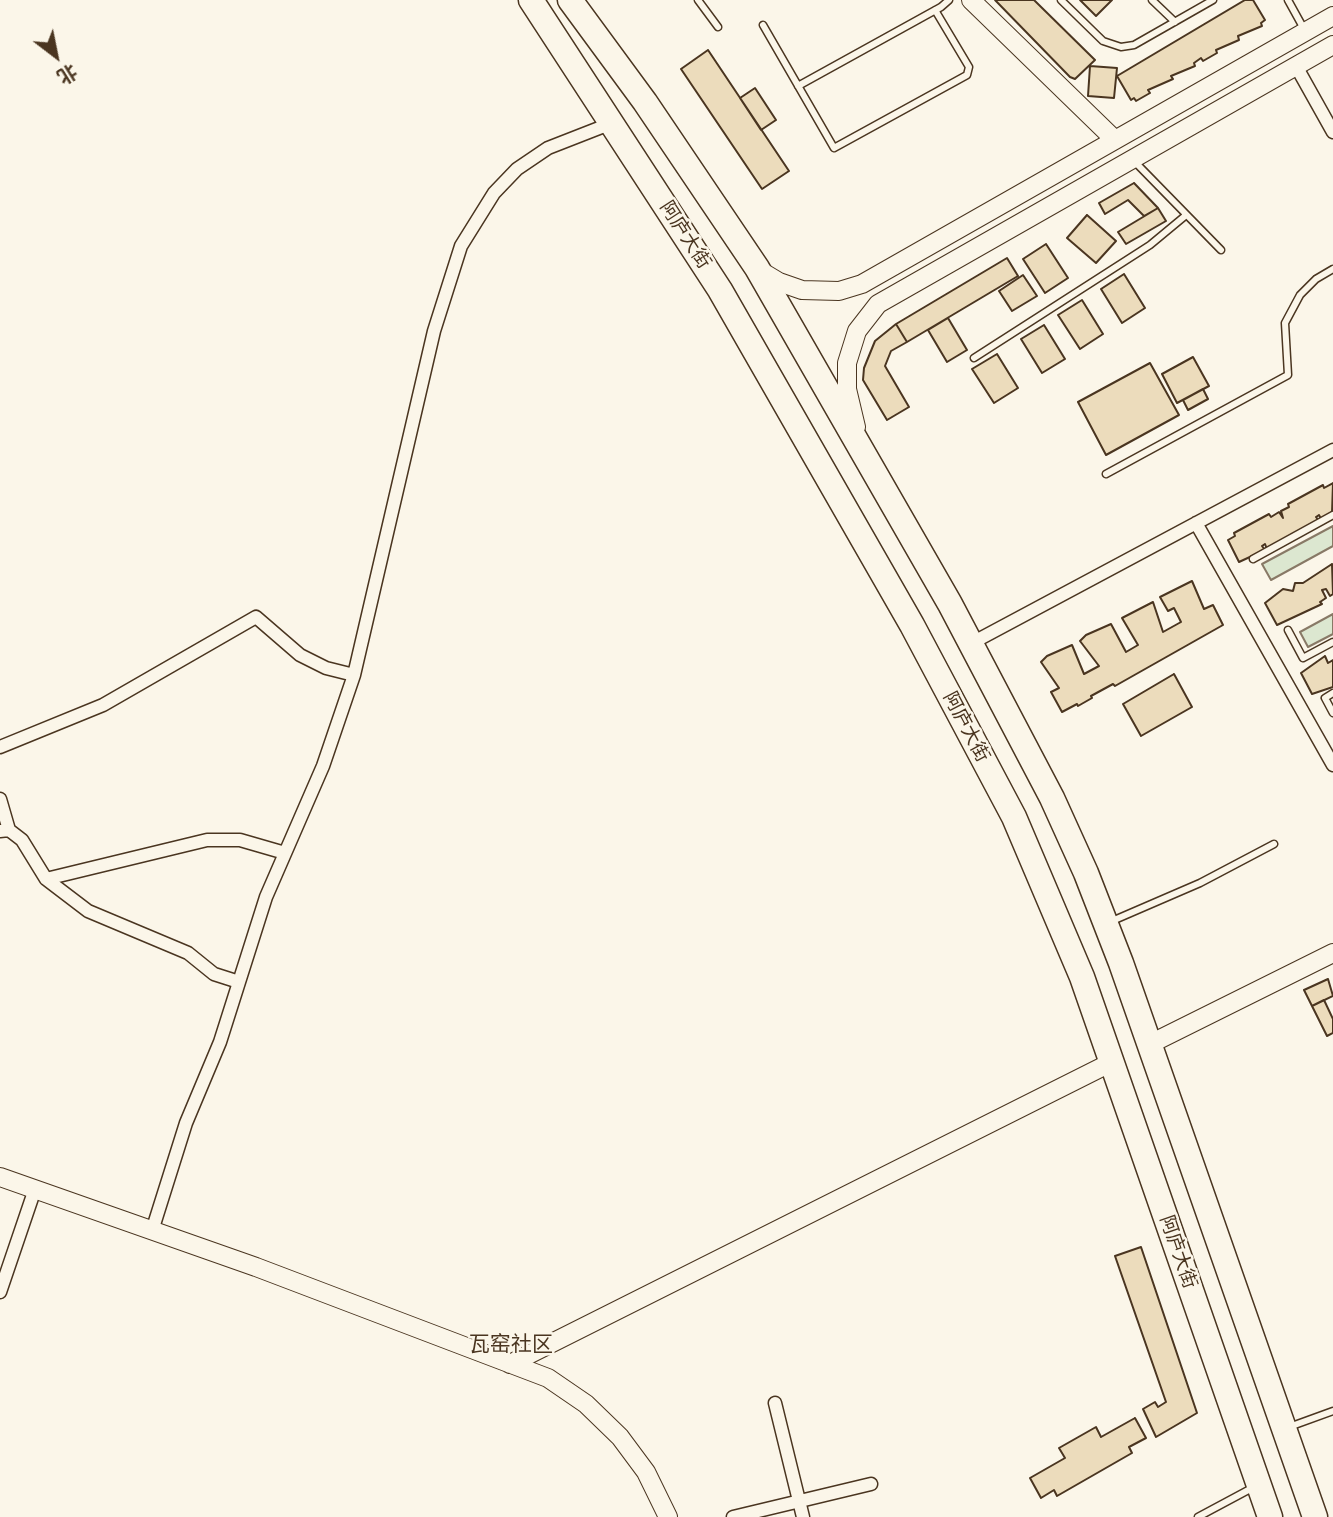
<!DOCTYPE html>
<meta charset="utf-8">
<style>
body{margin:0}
#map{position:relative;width:1333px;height:1517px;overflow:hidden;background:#fbf6e9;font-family:"Work Sans","Noto Sans SC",sans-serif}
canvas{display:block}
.north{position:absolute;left:21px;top:21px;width:70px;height:70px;-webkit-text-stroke:5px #fbf6e9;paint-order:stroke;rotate:148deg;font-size:19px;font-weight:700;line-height:28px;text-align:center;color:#4a3520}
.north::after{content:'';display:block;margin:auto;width:24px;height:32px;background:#4a3520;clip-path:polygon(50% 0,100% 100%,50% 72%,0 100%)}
</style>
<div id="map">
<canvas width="1333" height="1517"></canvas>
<div class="north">北</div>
</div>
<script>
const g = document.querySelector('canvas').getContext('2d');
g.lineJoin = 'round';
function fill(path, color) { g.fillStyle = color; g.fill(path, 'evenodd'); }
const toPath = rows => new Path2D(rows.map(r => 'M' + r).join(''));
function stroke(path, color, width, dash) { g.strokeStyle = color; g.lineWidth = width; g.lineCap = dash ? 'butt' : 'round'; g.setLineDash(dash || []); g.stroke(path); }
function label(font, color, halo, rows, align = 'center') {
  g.font = font + ' "Work Sans","Noto Sans SC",sans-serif'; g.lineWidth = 5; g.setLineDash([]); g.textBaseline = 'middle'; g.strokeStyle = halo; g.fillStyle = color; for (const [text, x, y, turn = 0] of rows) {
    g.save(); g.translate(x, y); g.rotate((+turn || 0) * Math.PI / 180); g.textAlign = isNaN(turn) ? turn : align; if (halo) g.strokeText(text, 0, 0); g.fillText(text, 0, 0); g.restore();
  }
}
const green = toPath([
 [1333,526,1333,546,1271,580,1262,564,1333,526],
 [1333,614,1333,634,1308,647,1300,632,1333,614]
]);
fill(green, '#dce7d0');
stroke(green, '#887966', 2);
const building = toPath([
 [995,0,1034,0,1095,60,1075,79,1070,77,995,0],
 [1080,0,1112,0,1096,16,1080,0],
 [1245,0,1253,0,1265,20,1261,23,1262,26,1238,36,1239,40,1216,50,1217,53,1203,61,1201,58,1194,63,1195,66,1171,76,1173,79,1148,90,1150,93,1136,101,1134,98,1131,100,1117,76,1245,0],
 [708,50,789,171,762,189,681,69,708,50],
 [1090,66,1117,68,1114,98,1088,96,1090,66],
 [755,88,776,120,761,130,740,98,755,88],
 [1134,183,1158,208,1144,216,1128,200,1105,214,1099,203,1134,183],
 [1158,208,1166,221,1126,244,1118,232,1158,208],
 [1087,215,1116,241,1096,263,1067,238,1087,215],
 [1046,244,1068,278,1045,293,1023,259,1046,244],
 [1007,258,1018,276,907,342,896,324,1007,258],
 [1124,274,1145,308,1122,323,1101,289,1124,274],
 [1023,275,1037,296,1012,311,999,291,1023,275],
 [1082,300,1103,334,1080,349,1058,315,1082,300],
 [948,318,967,350,947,362,928,330,948,318],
 [896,324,907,342,891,351,885,366,909,407,887,420,863,380,864,368,875,341,896,324],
 [1044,325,1065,359,1042,373,1021,339,1044,325],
 [997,354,1018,388,994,403,972,369,997,354],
 [1193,357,1209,386,1177,403,1162,374,1193,357],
 [1150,363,1179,415,1106,455,1078,402,1150,363],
 [1203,389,1208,399,1188,410,1183,400,1203,389],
 [1333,483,1332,513,1321,519,1319,515,1316,517,1319,521,1267,549,1265,544,1262,546,1265,550,1239,562,1228,540,1235,536,1234,533,1269,514,1271,517,1279,512,1283,518,1281,511,1289,507,1288,504,1323,485,1324,488,1333,483],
 [1332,564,1333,594,1330,596,1326,589,1322,590,1326,598,1320,602,1322,604,1277,625,1265,603,1283,589,1293,591,1295,583,1303,583,1332,564],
 [1192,581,1204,609,1213,605,1223,625,1115,686,1113,684,1091,696,1092,698,1078,706,1077,704,1062,712,1051,692,1059,688,1041,662,1047,656,1072,645,1084,674,1099,666,1080,641,1086,635,1111,624,1126,652,1138,645,1122,618,1153,602,1163,632,1181,622,1174,608,1168,611,1160,597,1192,581],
 [1325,656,1328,663,1333,660,1333,687,1312,694,1301,673,1325,656],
 [1174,674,1192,707,1141,736,1123,704,1174,674],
 [1328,979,1333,996,1312,1006,1304,990,1328,979],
 [1324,1000,1333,1019,1333,1033,1327,1036,1312,1006,1324,1000],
 [1141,1247,1197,1413,1156,1437,1143,1409,1155,1402,1158,1407,1166,1402,1115,1256,1141,1247],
 [1135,1418,1146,1438,1129,1447,1132,1453,1057,1496,1054,1490,1041,1498,1030,1478,1065,1458,1059,1448,1096,1427,1101,1437,1135,1418]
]);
fill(building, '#ecdcbc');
stroke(building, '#4a3520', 2);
const lane = toPath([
 [698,0,718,27],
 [1061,0,1103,41,1121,47,1134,45,1213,0],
 [1152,0,1175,22],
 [1288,0,1304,29],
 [763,25,834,148,967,75,969,67,935,10],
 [798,86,941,7,949,0],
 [1135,162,1221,250],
 [974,358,1150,245,1185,216],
 [1106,474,1288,375,1285,323,1300,295,1316,279,1333,269],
 [1253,559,1333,515],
 [1288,630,1303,658,1333,642],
 [1333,693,1325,698,1333,713],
 [1112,921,1200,883,1274,844],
 [1289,1427,1333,1411],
 [1198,1517,1254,1487]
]);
const street = toPath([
 [1296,66,1333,132],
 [1196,523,1333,765],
 [970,644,1333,450],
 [0,747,103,705,256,617,300,655,326,668,354,675],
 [0,799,9,830],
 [0,831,9,830,22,840,46,879,88,911,188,953,214,974,239,982],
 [46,879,207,840,240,840,285,853],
 [152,1231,186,1123,220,1042,266,897,323,766,354,675,434,331,461,246,494,193,517,169,548,148,612,123],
 [0,1292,35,1189],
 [775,1403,803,1517],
 [733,1517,871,1484]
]);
const secondary = toPath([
 [971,0,1115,140],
 [759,270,779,282,802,290,839,291,862,284,1333,16],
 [856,427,847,389,847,363,857,331,878,304,1333,45],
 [1150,1044,1333,953],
 [0,1177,256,1267,548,1378,586,1404,620,1437,646,1472,668,1517],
 [510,1364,1112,1062]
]);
const highway = toPath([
 [531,0,720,290,912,625,1014,817,1082,977,1270,1517],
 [570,0,645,102,757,268,950,604,1052,798,1086,873,1121,963,1315,1517]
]);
stroke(lane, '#4a3520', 9);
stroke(street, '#4a3520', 15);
stroke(secondary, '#4a3520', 20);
stroke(highway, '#4a3520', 27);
stroke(lane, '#fbf6e9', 6);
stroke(street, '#fbf6e9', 12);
stroke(secondary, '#fbf6e9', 18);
stroke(highway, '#fbf6e9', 24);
label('19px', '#4a3520', '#fbf6e9', [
 ["阿庐大街",685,235,57],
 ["阿庐大街",966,727,62],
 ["阿庐大街",1178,1252,71]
]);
label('21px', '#4a3520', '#fbf6e9', [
 ["瓦窑社区",511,1345]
]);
</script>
